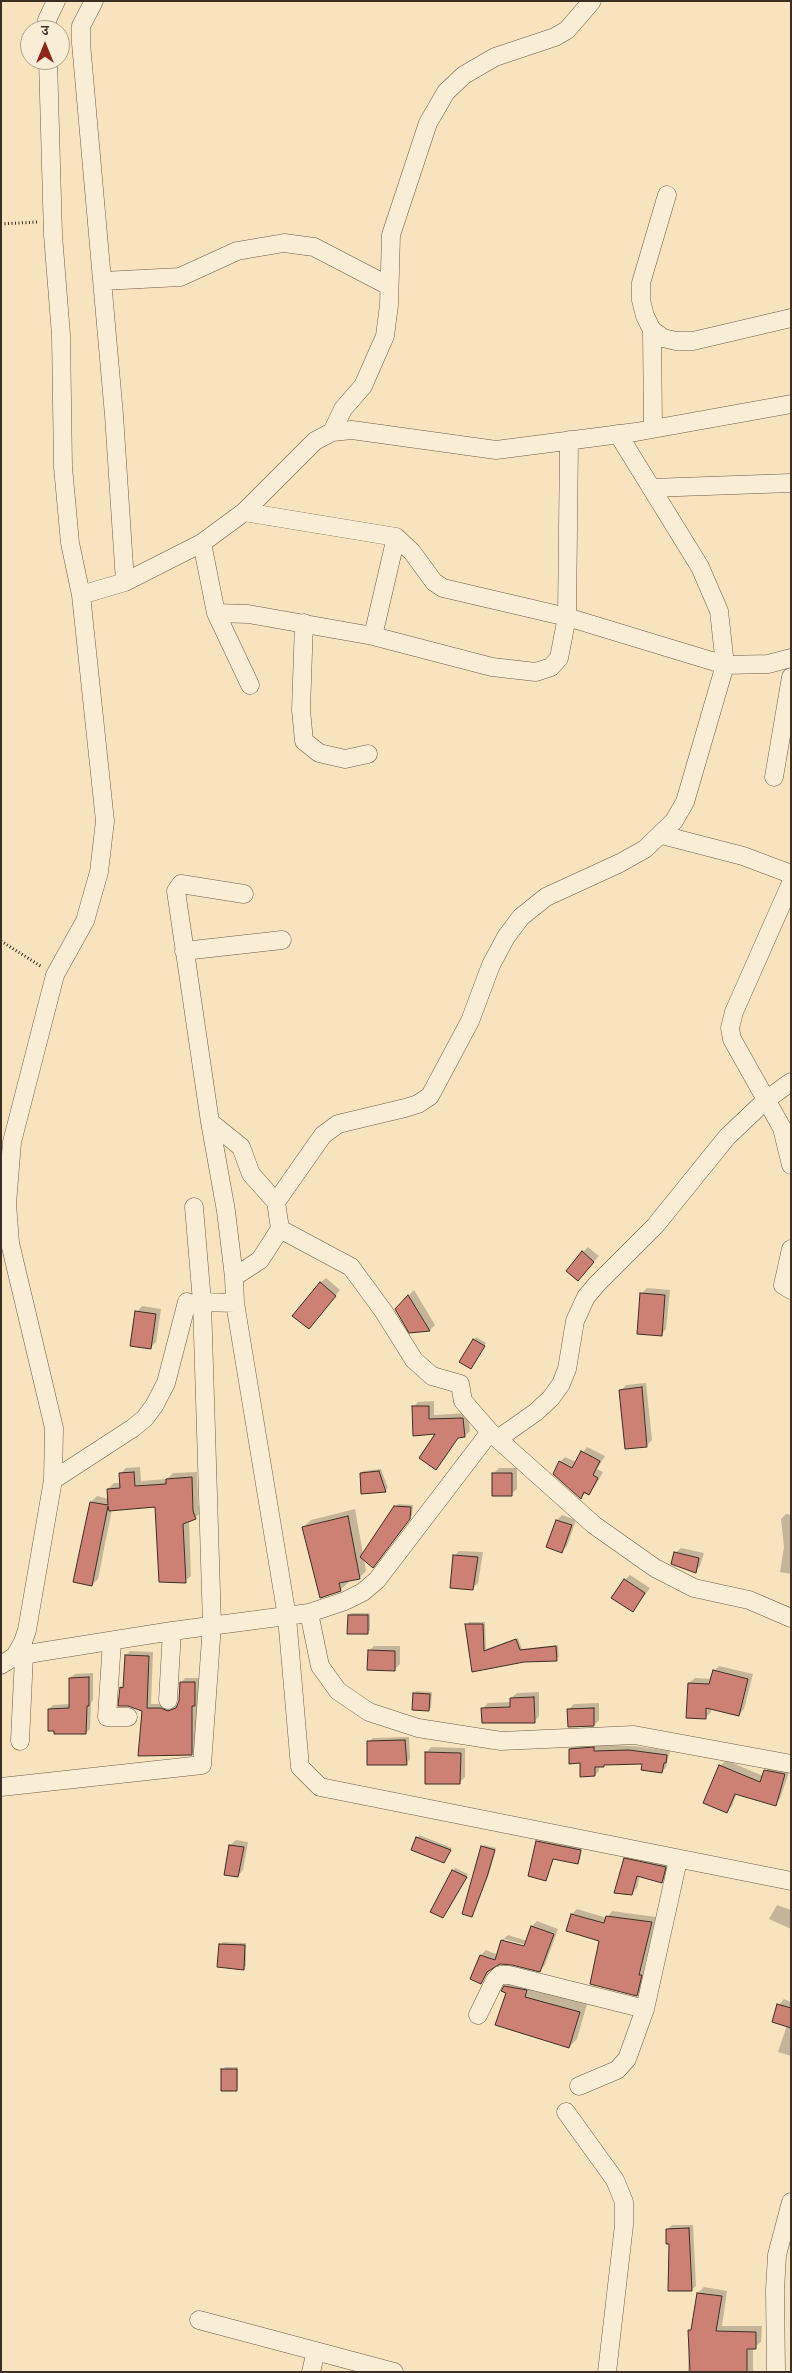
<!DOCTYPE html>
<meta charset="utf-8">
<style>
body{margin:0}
#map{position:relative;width:792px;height:2373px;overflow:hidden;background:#f7e3be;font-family:"IM FELL DW Pica","Noto Serif Devanagari",serif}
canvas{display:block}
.frame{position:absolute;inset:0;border:2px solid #3d2e24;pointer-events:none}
.north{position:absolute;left:20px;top:20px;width:50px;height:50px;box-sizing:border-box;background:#faedd5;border:1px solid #aea18e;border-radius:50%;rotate:0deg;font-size:14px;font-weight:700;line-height:20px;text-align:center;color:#3d2e24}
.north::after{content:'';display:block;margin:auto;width:18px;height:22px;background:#8f2418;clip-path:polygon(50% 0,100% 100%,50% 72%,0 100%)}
</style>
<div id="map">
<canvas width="792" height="2373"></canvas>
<div class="frame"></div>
<div class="north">उ</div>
</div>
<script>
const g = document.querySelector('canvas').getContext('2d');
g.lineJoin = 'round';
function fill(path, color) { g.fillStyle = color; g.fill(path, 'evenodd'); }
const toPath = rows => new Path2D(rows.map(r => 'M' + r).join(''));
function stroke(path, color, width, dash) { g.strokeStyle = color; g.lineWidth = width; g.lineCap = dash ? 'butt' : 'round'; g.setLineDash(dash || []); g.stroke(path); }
fill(toPath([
 [588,1247,599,1256,578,1280,583,1252],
 [326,1278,340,1290,314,1322,320,1283],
 [647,1288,670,1290,666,1329,661,1335,642,1293],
 [414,1290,435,1325,430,1330,410,1331,396,1309],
 [142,1306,161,1309,156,1342,150,1348,137,1312],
 [476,1337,486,1343,473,1365,461,1361],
 [646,1383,652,1440,647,1445,626,1447,621,1390,626,1385],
 [434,1401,434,1415,468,1413,470,1431,465,1436,459,1436,441,1463,438,1433,413,1407,418,1402],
 [587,1447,605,1456,597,1469,603,1472,594,1488,581,1497,560,1462,565,1457,576,1462],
 [140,1467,141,1481,167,1479,173,1473,197,1472,198,1504,201,1512,195,1518,189,1521,191,1576,185,1581,156,1506,112,1509,98,1579,92,1585,91,1502,97,1496,109,1499,108,1489,114,1483,121,1483,120,1474,126,1468],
 [499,1468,517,1468,517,1489,511,1494,493,1474],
 [381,1469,388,1488,385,1491,361,1474,363,1471],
 [398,1504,413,1505,412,1515,375,1564,364,1558,366,1571,359,1578,347,1580,348,1583,340,1590,303,1527,311,1520,355,1509,363,1554],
 [786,1514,791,1515,791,1574,780,1572,784,1547,781,1519],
 [562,1515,576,1520,567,1546,562,1551,548,1546,557,1520],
 [681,1548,704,1553,700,1566,695,1572,675,1553],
 [459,1551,483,1552,478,1583,472,1589,454,1556],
 [630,1575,650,1588,633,1611,624,1580],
 [351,1613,370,1613,370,1630,367,1633,349,1616],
 [469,1622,485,1622,486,1649,518,1638,522,1649,558,1645,559,1657,556,1659,524,1661,473,1670,467,1625],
 [374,1646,400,1646,400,1664,394,1670,369,1651],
 [130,1651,153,1652,151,1704,166,1704,173,1707,178,1705,181,1683,185,1678,199,1678,195,1750,191,1754,121,1688,125,1684,126,1655],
 [719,1666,753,1674,744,1709,739,1714,711,1707,711,1712,705,1718,689,1683,695,1678,712,1679,714,1671],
 [93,1673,93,1700,91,1703,90,1729,86,1733,55,1730,49,1709,53,1705,71,1704,70,1678,75,1674],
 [416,1691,432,1692,431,1707,429,1710,414,1694],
 [539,1692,539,1716,534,1722,483,1708,488,1703,511,1702,511,1698,517,1693],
 [599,1703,599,1720,594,1725,569,1709,574,1704],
 [409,1737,410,1759,406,1763,368,1742,373,1738],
 [575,1744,634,1746,670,1751,666,1767,662,1772,644,1762,606,1763,599,1766,599,1771,595,1775,570,1749],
 [431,1747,465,1748,465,1777,459,1783,426,1753],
 [726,1760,763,1776,770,1765,790,1769,780,1799,775,1804,737,1793,732,1806,727,1811,720,1766],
 [419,1835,452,1848,446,1859,417,1838],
 [539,1839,582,1848,580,1860,577,1863,554,1858,546,1880,537,1842],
 [236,1840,248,1842,243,1870,238,1876,230,1845],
 [484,1845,496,1848,489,1874,471,1916,482,1847],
 [630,1854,670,1862,667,1876,662,1882,640,1875,637,1888,631,1894,625,1859],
 [455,1868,468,1874,445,1915,453,1871],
 [777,1905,791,1910,791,1929,769,1919],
 [577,1909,607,1918,612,1911,656,1917,644,1969,646,1970,642,1989,637,1995,601,1940,567,1930,572,1914],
 [537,1921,558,1929,545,1965,540,1970,512,1963,499,1963,491,1969,481,1982,481,1955,486,1950,498,1955,502,1940,508,1935,527,1941,532,1926],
 [504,1939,530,1946,530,1949,504,1942],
 [223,1942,246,1943,246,1966,243,1968,220,1945],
 [514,1978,533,1989,587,2004,577,2039,569,2047,507,1992,505,1986],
 [784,1999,791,2002,791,2056,778,2052,787,2025,779,2005],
 [225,2067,238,2067,238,2087,236,2090,223,2069],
 [672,2225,693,2225,696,2286,691,2290,670,2243,667,2230],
 [704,2287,727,2291,722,2326,762,2326,761,2342,753,2348,753,2372,640,2372,688,2371,689,2331,693,2327,698,2293]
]), '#0003');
const building = toPath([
 [582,1251,594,1262,578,1281,566,1271,582,1251],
 [320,1282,336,1296,309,1329,292,1316,320,1282],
 [640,1293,665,1295,662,1336,637,1334,640,1293],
 [408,1295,430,1331,409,1333,395,1309,408,1295],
 [135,1311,156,1314,151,1349,130,1346,135,1311],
 [473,1339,485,1346,471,1369,459,1362,473,1339],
 [642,1387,647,1447,625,1449,619,1390,642,1387],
 [412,1406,429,1406,429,1419,463,1418,465,1437,458,1438,436,1470,419,1458,435,1434,413,1436,412,1406],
 [581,1451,600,1461,593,1475,598,1478,589,1495,584,1492,581,1499,553,1474,559,1461,572,1468,581,1451],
 [379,1471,386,1492,361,1494,360,1473,379,1471],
 [134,1472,135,1486,166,1484,166,1479,192,1477,193,1511,196,1519,183,1524,186,1583,159,1582,155,1507,109,1511,108,1506,92,1586,73,1582,90,1502,108,1505,107,1489,120,1488,119,1473,134,1472],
 [492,1473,512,1473,512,1496,492,1496,492,1473],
 [394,1506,411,1507,410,1519,373,1568,360,1557,394,1506],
 [348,1516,360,1579,339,1583,341,1591,320,1598,302,1527,348,1516],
 [556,1520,572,1525,562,1553,546,1547,556,1520],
 [674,1552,699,1558,696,1573,671,1564,674,1552],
 [453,1555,478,1557,473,1590,450,1588,453,1555],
 [624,1579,645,1593,633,1612,611,1598,624,1579],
 [348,1615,368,1615,368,1634,347,1634,348,1615],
 [465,1624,483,1624,484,1651,516,1639,520,1650,556,1646,557,1661,524,1662,472,1672,465,1624],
 [368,1650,395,1651,395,1671,367,1670,368,1650],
 [125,1655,149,1656,147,1708,161,1708,168,1711,176,1708,179,1701,180,1682,195,1682,195,1706,192,1706,192,1755,138,1756,142,1711,128,1706,118,1706,120,1687,123,1688,125,1655],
 [713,1670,748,1679,739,1716,706,1708,706,1719,686,1718,688,1683,709,1684,713,1670],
 [89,1677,89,1706,87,1706,86,1734,54,1734,54,1731,48,1731,48,1709,69,1708,69,1678,89,1677],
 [413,1693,430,1694,429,1711,412,1710,413,1693],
 [534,1697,535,1723,482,1723,481,1708,510,1707,510,1698,534,1697],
 [594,1708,594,1726,568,1727,567,1709,594,1708],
 [405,1740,407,1765,367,1765,367,1741,405,1740],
 [594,1747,594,1751,629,1750,667,1755,666,1763,664,1763,662,1773,641,1770,642,1764,604,1765,604,1767,595,1767,595,1776,580,1777,580,1763,569,1764,569,1749,594,1747],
 [425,1752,461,1753,460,1784,425,1784,425,1752],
 [719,1765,760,1782,764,1770,785,1774,776,1806,735,1794,727,1813,703,1803,719,1765],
 [416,1837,451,1850,444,1863,411,1850,416,1837],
 [536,1841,581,1850,578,1864,553,1859,546,1881,528,1876,536,1841],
 [229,1845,244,1847,238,1877,224,1875,229,1845],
 [481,1846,495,1850,487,1877,472,1917,462,1914,481,1846],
 [624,1858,666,1867,662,1883,637,1876,632,1895,614,1893,624,1858],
 [452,1870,467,1877,443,1918,430,1912,452,1870],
 [571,1914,604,1923,606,1916,652,1922,639,1975,642,1975,637,1996,590,1984,599,1941,566,1931,571,1914],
 [531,1926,554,1934,540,1972,512,1965,500,1964,487,1972,481,1984,470,1979,480,1955,495,1960,501,1940,524,1946,531,1926],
 [219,1944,245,1945,244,1970,217,1967,219,1944],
 [504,1986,527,1990,525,1997,580,2012,569,2048,495,2025,506,1993,501,1991,504,1986],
 [777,2004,791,2008,791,2028,772,2022,777,2004],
 [221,2069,237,2069,237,2091,221,2091,221,2069],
 [689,2228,692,2291,668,2291,669,2244,666,2244,666,2229,689,2228],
 [697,2293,722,2296,716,2331,756,2332,756,2349,747,2349,747,2372,690,2372,688,2330,691,2330,697,2293]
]);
fill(building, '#cc8174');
stroke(building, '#3d2e24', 1);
const street = toPath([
 [94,1,81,26,81,43,114,415,125,582],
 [48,30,47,20,56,1],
 [667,195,641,283,641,300,645,316,652,330,663,338,676,341,693,341,791,318],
 [103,281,180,277,237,251,284,243,314,247,389,286],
 [652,330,653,428],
 [332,432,343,409,363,386,385,336,389,305,391,235,428,123,446,92,464,75,495,57,555,37,567,30,592,1],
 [651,488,791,483],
 [244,512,396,537,412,552,434,582,443,588,567,617,725,665,768,664,791,658],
 [202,543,216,613,248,614,373,636,492,667,536,672,551,667,559,658,567,617,569,440],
 [81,595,125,582,202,543,244,512,315,441,332,432,352,430,496,450,636,432,791,404],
 [216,613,250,685],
 [304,623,301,710,304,741,319,753,345,759,368,754],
 [373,636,396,537],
 [774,777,791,677],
 [662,835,743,856,791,874],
 [791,883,734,1012,730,1028,732,1039,782,1128,791,1165],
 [244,894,181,884,176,891,210,1122,226,1211,234,1277,235,1303,287,1617,300,1767,320,1787,791,1881],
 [184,951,282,940],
 [210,1122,241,1147,251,1174,276,1202,280,1229,351,1267,384,1312,414,1360,432,1376,460,1384,463,1401,490,1432,594,1525,655,1568,694,1588,749,1600,791,1618],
 [276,1202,323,1135,338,1124,405,1108,418,1104,430,1096,470,1021,491,965,506,937,521,917,546,897,620,863,645,849,674,821,685,802,725,665,719,611,700,567,618,434],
 [791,1249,783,1285,791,1290],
 [234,1277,260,1260,280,1229],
 [202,1302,235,1303],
 [499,1438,536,1412,551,1398,561,1384,567,1369,575,1321,586,1297,597,1284,655,1226,727,1137,766,1100,791,1082],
 [53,1480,133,1428,145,1418,154,1406,166,1383,187,1302],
 [309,1613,320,1666,338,1691,369,1712,418,1728,501,1741,634,1735,791,1764],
 [112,1641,107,1717,128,1717],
 [15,1656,172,1631,309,1613,345,1601,363,1592,377,1580,490,1432],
 [1,1665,15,1656,23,1642,27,1630,53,1480,54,1428,10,1243,7,1204,12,1142,55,975,85,921,99,872,105,821,81,595,70,543,63,467,61,335,53,235,48,60],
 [168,1700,172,1631],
 [20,1741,24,1656],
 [1,1787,202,1765,212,1625,202,1302,194,1207],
 [478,2015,495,1980,500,1975,509,1975,645,2009],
 [579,2086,617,2070,627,2059,645,2009,678,1860],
 [566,2112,615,2180,624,2202,624,2225,607,2372],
 [199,2320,394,2372],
 [311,2372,316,2351],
 [776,2372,775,2290,777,2255,791,2202]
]);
stroke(street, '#6c5b4a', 19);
stroke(toPath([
 [1,224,37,222],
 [1,941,42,967]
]), '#3d2e24', 3, [1, 2.5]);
stroke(street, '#faedd5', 18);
</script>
